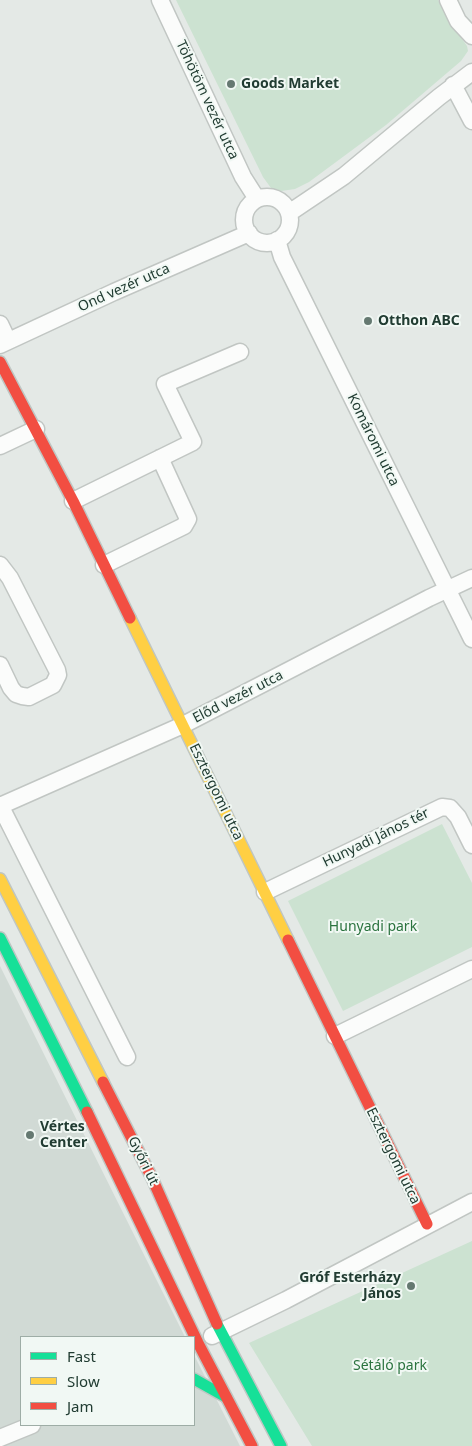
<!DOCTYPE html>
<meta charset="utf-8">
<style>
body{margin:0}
#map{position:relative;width:472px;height:1446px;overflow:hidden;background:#e4e9e6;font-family:"Noto Sans",sans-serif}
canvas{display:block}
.legend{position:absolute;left:20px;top:1336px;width:175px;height:90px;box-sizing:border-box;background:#f1f8f4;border:1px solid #9eada6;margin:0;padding:6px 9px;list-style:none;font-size:15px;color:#213c32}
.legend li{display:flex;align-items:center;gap:10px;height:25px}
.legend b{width:25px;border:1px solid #9eada6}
</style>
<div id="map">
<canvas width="472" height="1446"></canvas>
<ul class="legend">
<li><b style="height:6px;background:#16e098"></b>Fast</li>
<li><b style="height:6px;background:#ffcf43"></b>Slow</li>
<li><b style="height:6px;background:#f24e42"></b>Jam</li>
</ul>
</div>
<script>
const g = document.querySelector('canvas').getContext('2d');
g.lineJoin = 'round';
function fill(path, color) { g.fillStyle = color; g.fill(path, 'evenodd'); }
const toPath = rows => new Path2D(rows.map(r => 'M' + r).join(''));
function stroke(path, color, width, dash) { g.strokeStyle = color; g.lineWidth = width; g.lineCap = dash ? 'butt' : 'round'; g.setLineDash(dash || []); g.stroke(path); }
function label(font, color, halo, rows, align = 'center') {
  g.font = font + ' "Noto Sans",sans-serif'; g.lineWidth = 4; g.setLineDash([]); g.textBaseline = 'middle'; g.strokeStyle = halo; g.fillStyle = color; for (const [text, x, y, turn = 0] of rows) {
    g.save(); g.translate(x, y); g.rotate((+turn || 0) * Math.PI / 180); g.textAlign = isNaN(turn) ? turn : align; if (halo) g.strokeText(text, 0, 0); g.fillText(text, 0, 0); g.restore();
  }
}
fill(toPath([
 [0,966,185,1337,21,1337,21,1425,194,1425,194,1355,240,1446,0,1446]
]), '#d1dad5');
fill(toPath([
 [176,0,438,0,450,22,467,46,468,51,461,61,386,125,309,182,295,189,281,191,271,188,263,177],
 [442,824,472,883,472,947,343,1011,288,901],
 [472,1241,472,1446,312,1446,249,1343]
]), '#cce2d1');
const street = toPath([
 [160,0,243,177,257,199],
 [448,0,458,21,472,36],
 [453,85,472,121],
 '244 220a23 23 0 1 1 46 0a23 23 0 1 1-46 0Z',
 [289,213,344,176,439,97,472,72],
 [277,240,282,257,472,639],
 [0,324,8,341],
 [0,345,114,292,249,233],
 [0,446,36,429],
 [73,501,193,442,165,384,240,352],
 [0,565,10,578,57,670,58,675,53,685,29,697,22,696,16,694,11,688,0,665],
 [104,565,184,526,188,519,160,458],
 [0,805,127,1057],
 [0,806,183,725,429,598,472,578],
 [265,892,442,807,450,808,458,817,472,845],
 [335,1036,472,969],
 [212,1336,286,1300,472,1202],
 [0,1438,32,1425]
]);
const fast = toPath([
 [0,938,87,1112],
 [217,1324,281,1446],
 [194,1379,226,1397]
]);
const slow = toPath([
 [130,618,288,940],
 [0,879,103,1082]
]);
const jam = toPath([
 [0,362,73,501,130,618],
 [288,940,427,1224],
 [103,1082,152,1178,217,1324],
 [87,1112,198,1343,252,1446]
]);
stroke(street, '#c1c6c3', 19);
stroke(fast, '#bfc6c3', 14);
stroke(slow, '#bfc6c3', 14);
stroke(jam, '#bfc6c3', 14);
stroke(street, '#fbfcfb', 16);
stroke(fast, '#16e098', 11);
stroke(slow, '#ffcf43', 11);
stroke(jam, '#f24e42', 11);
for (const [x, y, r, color] of [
 [231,84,5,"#657971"],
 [368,321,5,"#657971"],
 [30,1135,5,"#657971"],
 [411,1286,5,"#657971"]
]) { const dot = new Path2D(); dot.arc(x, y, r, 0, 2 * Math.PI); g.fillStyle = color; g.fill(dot); stroke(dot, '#f1f8f4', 2); }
label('bold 14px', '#213c32', '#f1f8f4', [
 ["Goods Market",241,84],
 ["Otthon ABC",378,321],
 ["Vértes",40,1127],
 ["Center",40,1143],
 ["Gróf Esterházy",401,1278,"right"],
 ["János",401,1294,"right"]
], 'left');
label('14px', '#213c32', '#f1f8f4', [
 ["Töhötöm vezér utca",207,100,65],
 ["Ond vezér utca",124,288,-24],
 ["Komáromi utca",373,440,64],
 ["Előd vezér utca",238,697,-27],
 ["Esztergomi utca",216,792,64],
 ["Hunyadi János tér",376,838,-26],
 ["Esztergomi utca",393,1156,64],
 ["Győri út",143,1161,64]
]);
label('14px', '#2b733f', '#f1f8f4', [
 ["Hunyadi park",373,927],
 ["Sétáló park",390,1366]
]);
</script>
